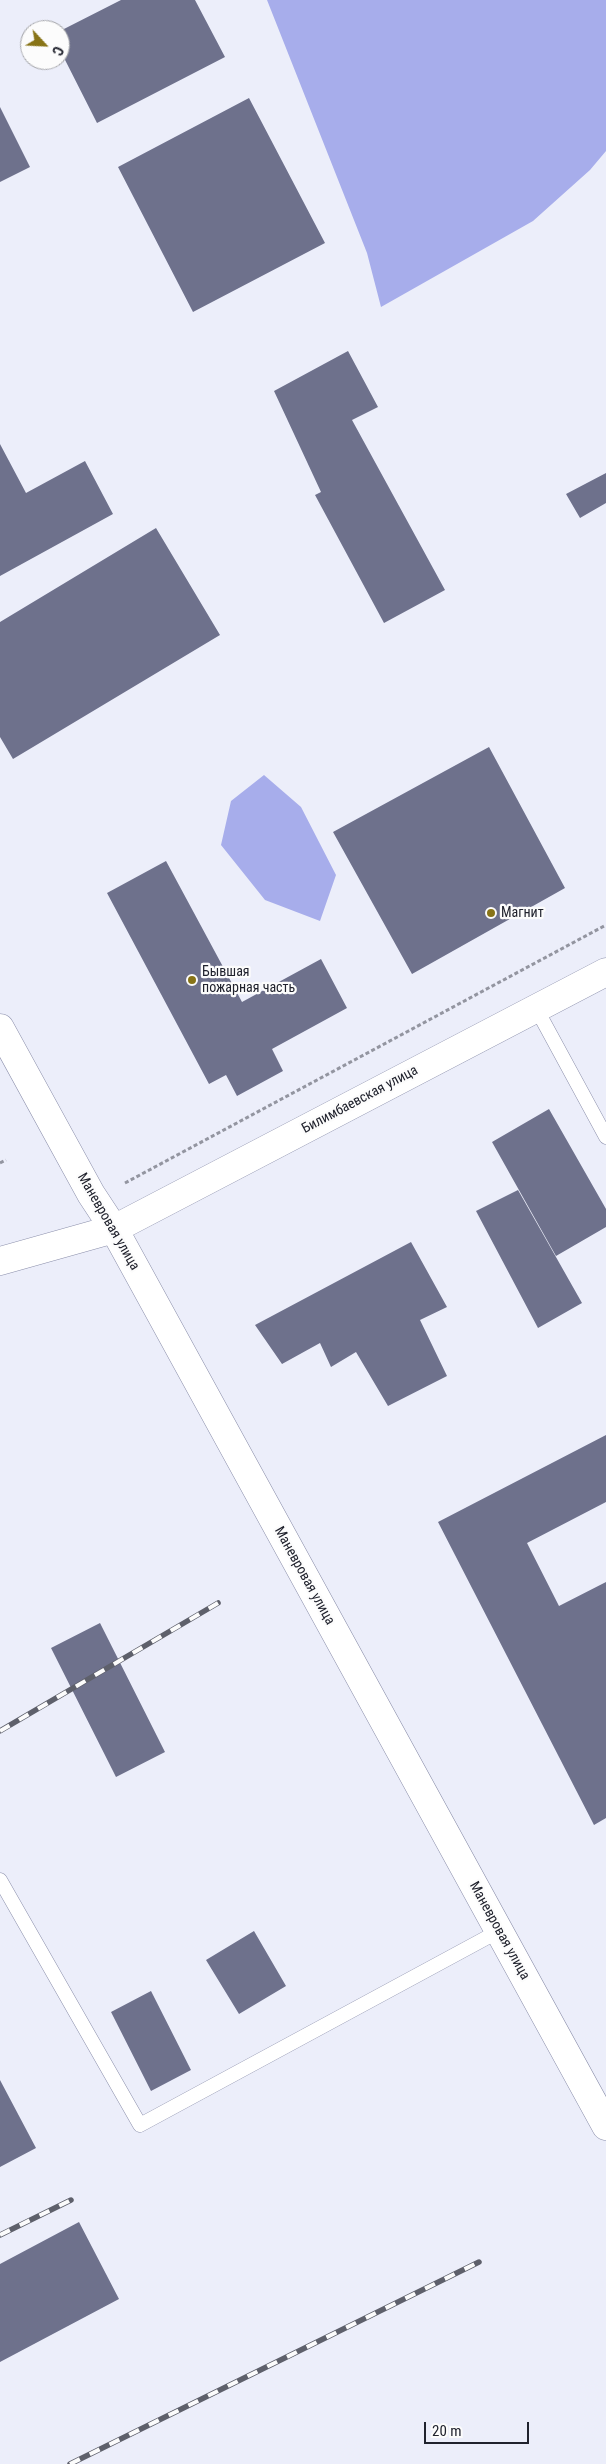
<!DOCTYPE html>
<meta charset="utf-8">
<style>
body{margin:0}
#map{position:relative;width:606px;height:2464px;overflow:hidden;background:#eceefa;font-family:"Roboto Condensed",sans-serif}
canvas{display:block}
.north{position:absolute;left:20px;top:20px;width:50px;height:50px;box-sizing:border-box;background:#fcfcfc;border:1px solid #a4a5a9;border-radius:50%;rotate:115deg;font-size:14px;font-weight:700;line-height:20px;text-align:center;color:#20222d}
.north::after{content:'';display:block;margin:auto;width:18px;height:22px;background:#887417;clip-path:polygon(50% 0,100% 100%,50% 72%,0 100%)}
.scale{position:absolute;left:424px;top:2422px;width:105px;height:22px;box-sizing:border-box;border:2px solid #20222d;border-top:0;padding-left:6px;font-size:15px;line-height:18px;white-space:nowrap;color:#20222d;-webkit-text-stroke:4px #fcfcfc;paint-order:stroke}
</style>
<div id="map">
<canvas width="606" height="2464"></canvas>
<div class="north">С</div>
<div class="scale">20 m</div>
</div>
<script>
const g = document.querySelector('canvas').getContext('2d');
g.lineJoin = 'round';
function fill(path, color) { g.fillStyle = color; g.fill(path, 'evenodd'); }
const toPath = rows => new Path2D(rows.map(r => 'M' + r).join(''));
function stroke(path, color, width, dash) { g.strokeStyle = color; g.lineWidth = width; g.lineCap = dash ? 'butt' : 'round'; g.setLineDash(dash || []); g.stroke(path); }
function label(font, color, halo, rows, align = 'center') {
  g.font = font + ' "Roboto Condensed",sans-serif'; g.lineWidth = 4.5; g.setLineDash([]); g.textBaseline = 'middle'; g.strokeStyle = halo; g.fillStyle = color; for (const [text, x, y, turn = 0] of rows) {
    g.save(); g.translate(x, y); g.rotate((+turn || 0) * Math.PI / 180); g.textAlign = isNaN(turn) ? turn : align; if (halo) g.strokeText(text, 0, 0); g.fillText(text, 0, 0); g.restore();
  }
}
fill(toPath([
 [267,0,606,0,606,151,590,170,533,221,381,307,367,253],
 [264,775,301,807,336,875,320,921,265,900,221,845,231,801]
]), '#a7adeb');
fill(toPath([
 [121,0,195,0,225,57,97,123,60,50,60,31],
 [249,98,325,243,193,312,118,167],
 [0,107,30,167,0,182],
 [348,351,378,407,352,420,445,590,384,623,315,495,321,492,274,391],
 [0,444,26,493,85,461,113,514,0,576],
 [606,473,606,503,580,518,566,494],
 [156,528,220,635,13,759,0,737,0,622],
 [489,747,565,888,412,974,333,832],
 [166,861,242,1002,321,959,347,1008,272,1049,283,1071,237,1096,226,1075,209,1084,107,893],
 [549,1109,606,1209,606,1227,556,1256,492,1142],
 [518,1190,582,1303,538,1328,476,1211],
 [411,1242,447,1307,420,1320,447,1376,388,1406,356,1352,331,1367,320,1343,282,1364,255,1325],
 [606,1435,606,1502,527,1543,559,1606,606,1582,606,1818,594,1825,438,1522],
 [100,1623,165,1752,116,1777,51,1648],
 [254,1931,286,1986,239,2014,206,1960],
 [151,1991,191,2070,151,2091,111,2012],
 [0,2080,36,2148,0,2167],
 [79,2222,119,2299,0,2362,0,2264]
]), '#6e718c');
const lane = toPath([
 [536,1008,606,1137],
 [0,1880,140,2125,499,1931]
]);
const secondary = toPath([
 [0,1028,91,1194,114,1229,606,2126]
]);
const primary = toPath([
 [0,1261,114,1229,606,972]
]);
stroke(lane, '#8a8eaa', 15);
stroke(secondary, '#8a8eaa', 29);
stroke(primary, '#8a8eaa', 29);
stroke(toPath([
 [0,1163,6,1160],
 [125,1183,606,925]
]), '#9395a0', 3, [4, 2.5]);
stroke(lane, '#fff', 14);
stroke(secondary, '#fff', 28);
stroke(primary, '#fff', 28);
const rail = toPath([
 [0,1731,218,1603],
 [0,2235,71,2200],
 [70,2464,479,2262]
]);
stroke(rail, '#5e606b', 5.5);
stroke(rail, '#fcfcfc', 4, [11]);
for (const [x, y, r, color] of [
 [491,913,5,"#887417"],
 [192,980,5,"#887417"]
]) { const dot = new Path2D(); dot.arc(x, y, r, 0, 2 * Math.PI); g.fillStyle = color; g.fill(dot); stroke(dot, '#fcfcfc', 2); }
label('14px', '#20222d', '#fcfcfc', [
 ["Магнит",501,913],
 ["Бывшая",202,972],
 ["пожарная часть",202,988]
], 'left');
label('14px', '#20222d', '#fcfcfc', [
 ["Билимбаевская улица",360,1100,-28],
 ["Маневровая улица",108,1222,60],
 ["Маневровая улица",304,1576,61],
 ["Маневровая улица",499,1931,61]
]);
</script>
